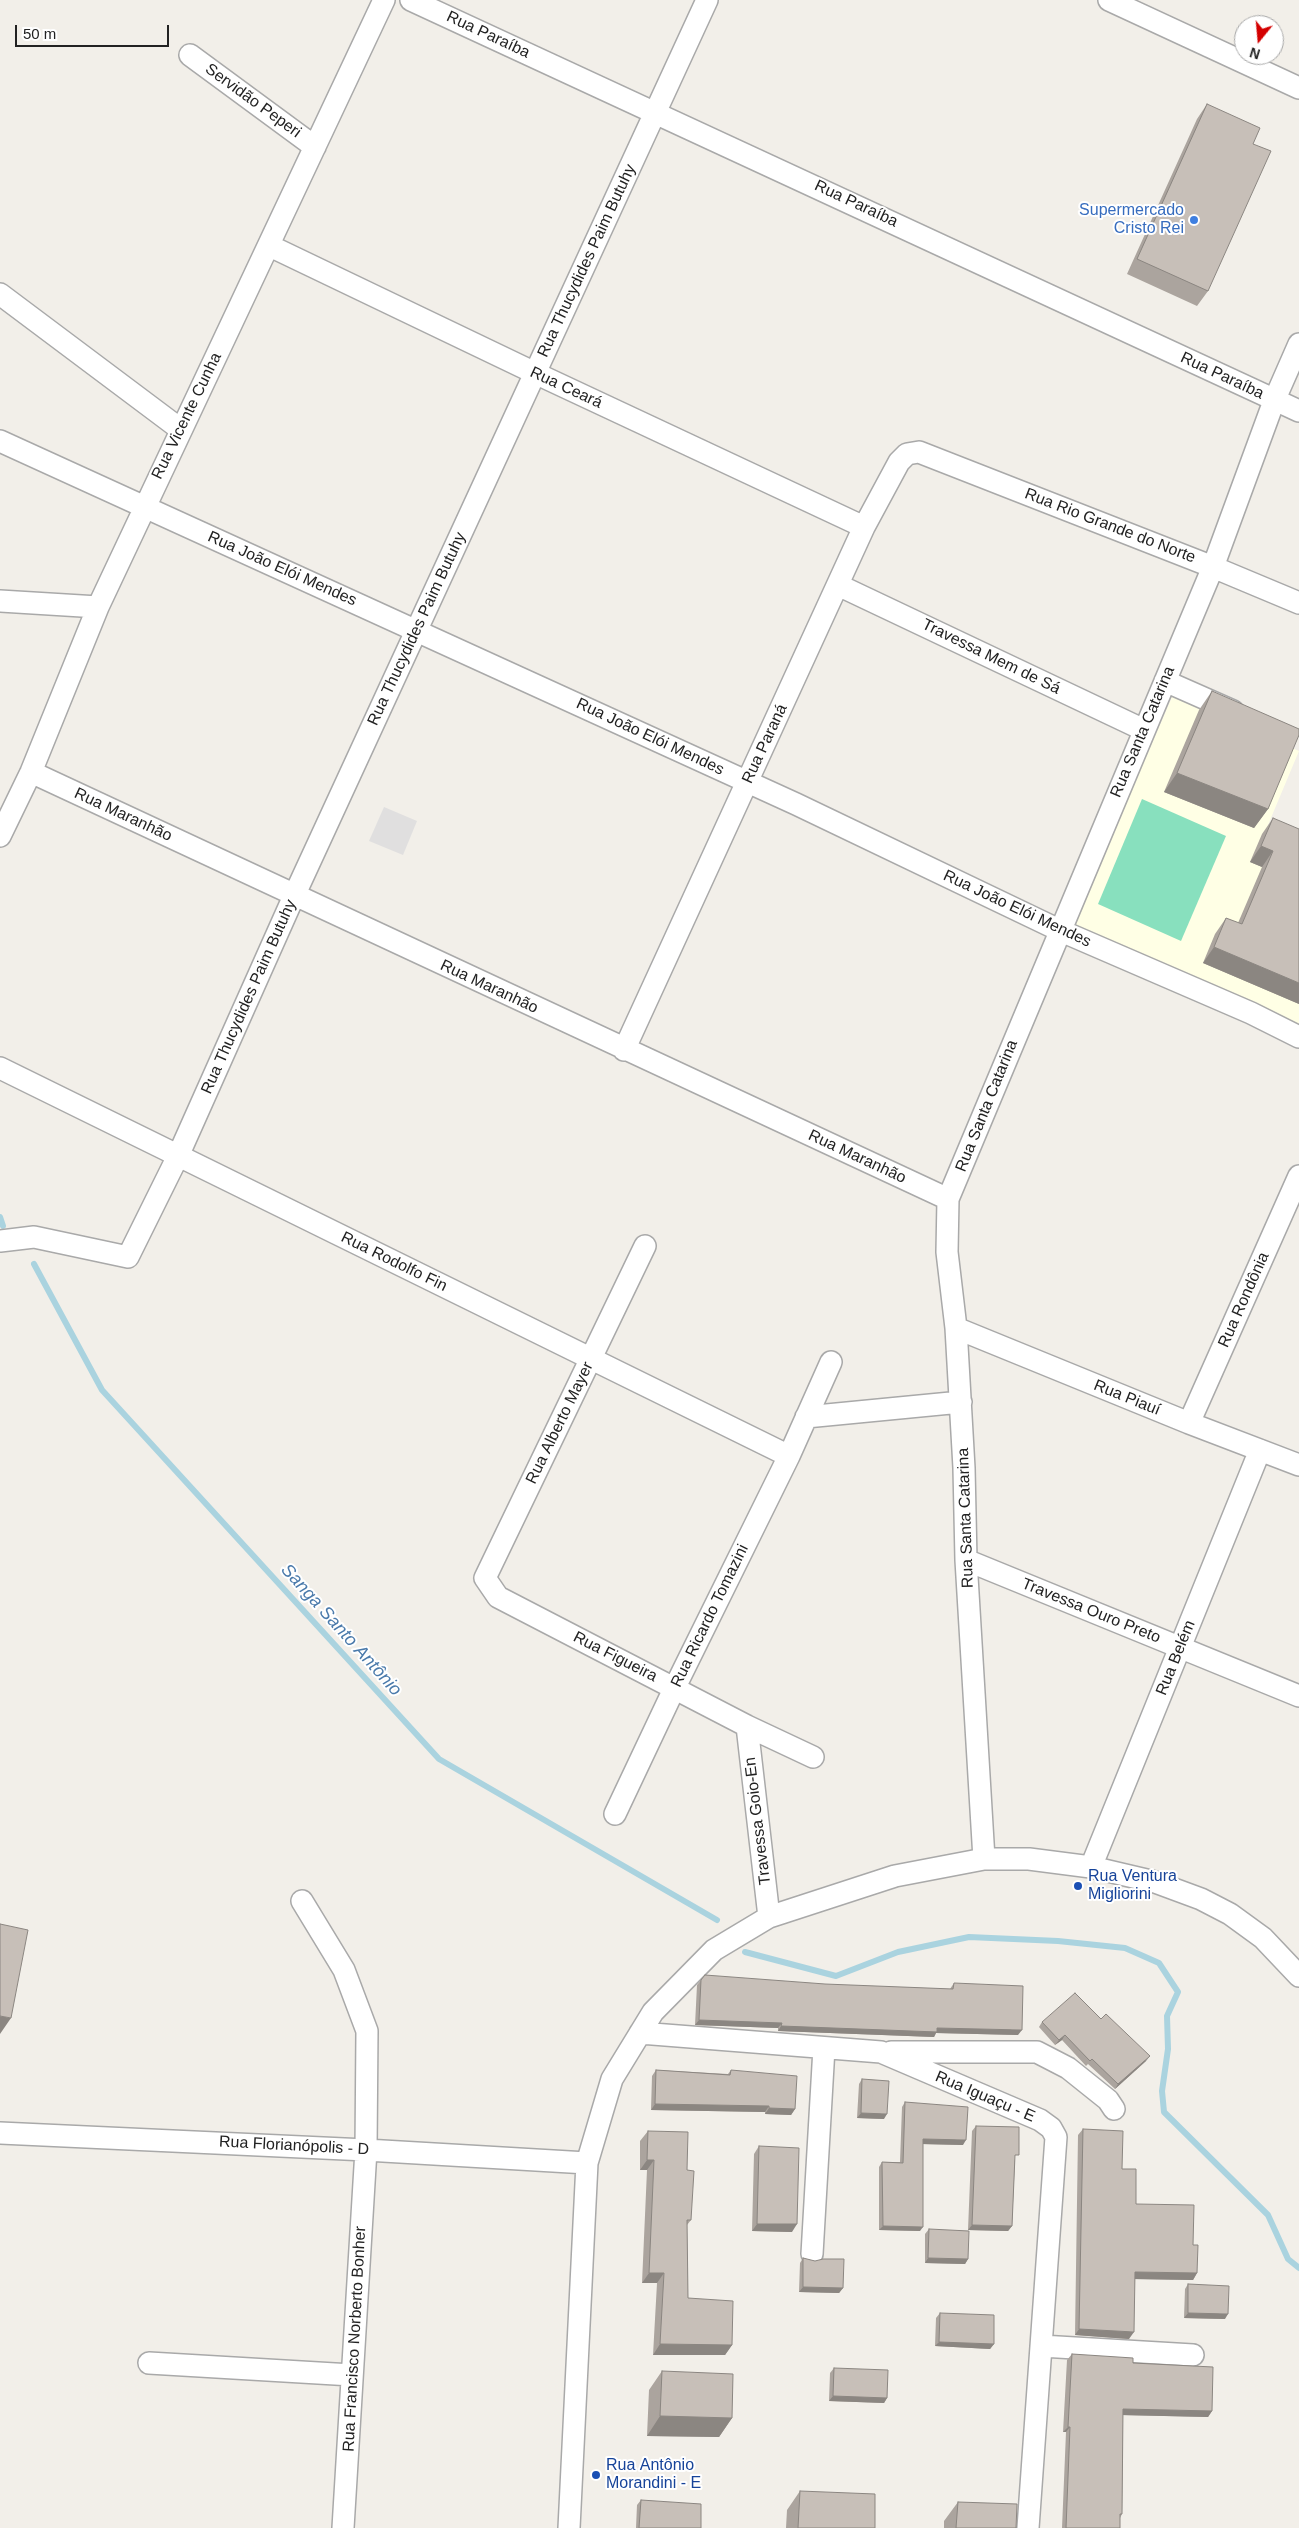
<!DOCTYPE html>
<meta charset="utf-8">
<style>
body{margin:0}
#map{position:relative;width:1299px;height:2528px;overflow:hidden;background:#f2efe9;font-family:Helvetica,sans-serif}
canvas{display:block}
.north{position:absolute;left:1234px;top:15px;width:50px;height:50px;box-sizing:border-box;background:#fff;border:1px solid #a7a7a7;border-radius:50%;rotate:197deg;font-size:14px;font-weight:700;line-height:20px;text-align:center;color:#222}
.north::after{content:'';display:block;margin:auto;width:18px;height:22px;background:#d40000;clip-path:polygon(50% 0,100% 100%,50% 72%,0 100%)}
.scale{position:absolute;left:15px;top:25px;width:154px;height:22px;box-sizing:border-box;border:2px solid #222;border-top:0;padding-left:6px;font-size:15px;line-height:18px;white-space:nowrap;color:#222;-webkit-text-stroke:4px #fff;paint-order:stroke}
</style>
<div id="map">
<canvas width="1299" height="2528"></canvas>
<div class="north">N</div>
<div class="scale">50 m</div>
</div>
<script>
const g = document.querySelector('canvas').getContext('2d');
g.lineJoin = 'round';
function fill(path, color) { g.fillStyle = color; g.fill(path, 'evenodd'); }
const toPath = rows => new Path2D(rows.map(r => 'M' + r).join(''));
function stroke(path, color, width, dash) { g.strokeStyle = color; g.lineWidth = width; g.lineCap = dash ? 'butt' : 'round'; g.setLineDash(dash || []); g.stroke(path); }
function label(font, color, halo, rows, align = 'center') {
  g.font = font + ' Helvetica,sans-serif'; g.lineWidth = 4; g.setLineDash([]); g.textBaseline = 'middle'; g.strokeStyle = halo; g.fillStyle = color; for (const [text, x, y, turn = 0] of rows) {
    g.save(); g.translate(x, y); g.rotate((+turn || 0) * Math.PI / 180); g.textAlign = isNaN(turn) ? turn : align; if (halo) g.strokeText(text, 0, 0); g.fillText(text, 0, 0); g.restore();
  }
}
fill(toPath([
 [384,807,417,821,403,855,369,841]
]), '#e0dfdf');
fill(toPath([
 [1173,695,1299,751,1268,825,1299,839,1299,1029,1071,928]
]), '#ffffe5');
fill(toPath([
 [1142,799,1226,836,1181,941,1098,904]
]), '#88e0be');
stroke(toPath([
 [0,1217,3,1226],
 [34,1264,102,1390,439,1759,717,1920],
 [745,1952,836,1976,898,1952,969,1937,1058,1941,1125,1948,1159,1963,1178,1992,1167,2016,1168,2049,1162,2091,1164,2112,1268,2215,1288,2259,1299,2268]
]), '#aad3df', 6);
const minor = toPath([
 [411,0,1299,411],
 [1109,0,1299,88],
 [190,55,315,147],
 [270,246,535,373,864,527],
 [0,294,180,429],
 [0,441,796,804,1059,930,1251,1013,1299,1037],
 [838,585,1144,730],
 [0,601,98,607],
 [1165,681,1233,711],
 [31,772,948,1199],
 [0,836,31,772,98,607,384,0],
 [624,1050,864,527,899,462,907,454,919,452,1213,567,1299,603],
 [0,1068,789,1456],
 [0,1241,34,1237,128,1257,178,1156,294,896,707,0],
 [645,1246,485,1578,498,1597,747,1726,813,1757],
 [956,1328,1189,1423,1299,1465],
 [806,1417,961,1402],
 [1189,1423,1299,1176],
 [966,1560,1299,1696],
 [747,1726,769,1917],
 [615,1814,675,1687,789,1456,831,1362],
 [984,1859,966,1560,964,1468,956,1328,947,1252,948,1199,1213,567,1274,401,1299,344],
 [1091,1867,1260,1450],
 [302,1901,344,1970,367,2031,366,2150,343,2528],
 [640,2033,881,2052,1040,2120,1051,2128,1056,2137,1028,2528],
 [891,2052,1037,2052,1068,2068,1108,2100,1114,2109],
 [0,2133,366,2150,587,2163],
 [812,2254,824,2048],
 [1041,2346,1193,2355],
 [149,2363,352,2375],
 [569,2528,587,2163,612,2079,653,2012,714,1950,769,1917,895,1876,984,1859,1029,1859,1091,1867,1155,1882,1201,1899,1230,1914,1263,1938,1299,1976]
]);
stroke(minor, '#a9a9a9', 24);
stroke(minor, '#fff', 21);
fill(toPath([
 [1207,104,1253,144,1208,291,1197,306,1127,274,1197,119],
 [1212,691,1268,809,1254,828,1164,792,1199,710],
 [1273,818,1299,1004,1203,963,1215,934,1226,918,1238,923,1262,867,1250,862,1262,834],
 [701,1980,950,1989,954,1983,1018,2035,936,2033,934,2037,778,2031,778,2028,695,2025,697,1985],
 [1101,2019,1146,2061,1115,2089,1088,2064,1086,2066,1062,2040,1055,2045,1039,2027,1042,2022],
 [656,2070,728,2074,731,2070,795,2109,791,2115,765,2114,765,2112,651,2110,652,2076],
 [862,2079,884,2119,857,2118,859,2084],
 [905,2102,963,2145,923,2144,920,2231,879,2230,879,2167,882,2162,900,2162,902,2107],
 [976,2126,1015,2160,1012,2226,1008,2231,968,2230,972,2131],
 [1083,2129,1136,2204,1193,2245,1197,2273,1193,2280,1135,2279,1129,2339,1075,2335,1078,2135],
 [648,2131,687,2170,691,2220,687,2225,688,2298,732,2345,725,2355,653,2355,657,2283,642,2283,647,2170,640,2170,640,2141],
 [759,2146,792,2232,752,2231,754,2154],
 [929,2229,968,2259,965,2264,925,2263,925,2234],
 [803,2258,843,2288,839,2293,799,2292,800,2263],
 [1188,2284,1225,2319,1184,2318,1185,2289],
 [940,2313,994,2344,990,2349,935,2346,936,2318],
 [1072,2354,1133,2363,1212,2411,1208,2417,1123,2415,1122,2514,1120,2518,1120,2528,1062,2528,1066,2432,1063,2432,1067,2360],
 [834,2368,887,2398,884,2403,829,2401,830,2373],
 [662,2371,732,2418,719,2437,647,2436,649,2390],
 [800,2491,875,2528,786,2528,787,2510],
 [641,2500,701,2528,636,2528,637,2505],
 [958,2502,1016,2528,944,2528,944,2521]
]), '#aba49e');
fill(toPath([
 [1177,773,1268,809,1254,828,1164,792],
 [1261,846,1273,851,1262,867,1250,862],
 [1214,947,1299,983,1299,1004,1203,963],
 [0,2016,11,2018,0,2034],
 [699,2020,782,2023,778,2028,695,2025],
 [781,2026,937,2028,1022,2030,1018,2035,936,2033,934,2037,778,2031],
 [1065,2035,1062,2040,1055,2045,1059,2040],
 [1150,2056,1146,2061,1115,2089,1118,2084],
 [655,2104,769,2106,765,2112,651,2110],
 [769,2108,795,2109,791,2115,765,2114],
 [861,2113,887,2114,884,2119,857,2118],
 [923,2139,966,2140,963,2145,920,2144],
 [647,2160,654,2160,647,2170,640,2170],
 [757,2224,797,2224,792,2232,752,2231],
 [972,2225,1012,2226,1008,2231,968,2230],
 [883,2226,923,2227,920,2231,879,2230],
 [928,2258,968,2259,965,2264,925,2263],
 [1135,2272,1197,2273,1193,2280,1131,2279],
 [649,2273,664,2273,657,2283,642,2283],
 [803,2287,843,2288,839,2293,799,2292],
 [1188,2313,1228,2314,1225,2319,1184,2318],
 [1079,2329,1134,2332,1129,2339,1075,2335],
 [939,2342,994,2344,990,2349,935,2346],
 [660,2344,732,2345,725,2355,653,2355],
 [833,2396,887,2398,884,2403,829,2401],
 [1123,2409,1212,2411,1208,2417,1119,2415],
 [660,2416,732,2418,719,2437,647,2436],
 [1068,2427,1070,2427,1066,2432,1063,2432]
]), '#8b8681');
const building = toPath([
 [1207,104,1260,128,1253,144,1271,151,1208,291,1137,259,1207,104],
 [1212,691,1299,729,1299,735,1268,809,1177,773,1212,691],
 [1273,818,1299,829,1299,983,1214,947,1226,918,1242,924,1273,851,1261,846,1273,818],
 [0,1924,28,1930,11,2018,0,2016,0,1924],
 [705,1975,825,1984,953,1989,954,1983,1023,1986,1022,2030,937,2028,937,2032,781,2026,782,2023,699,2020,701,1980,705,1975],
 [1075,1993,1101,2019,1106,2014,1150,2056,1118,2084,1092,2059,1090,2061,1065,2035,1059,2040,1042,2022,1075,1993],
 [656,2070,730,2075,731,2070,797,2076,795,2109,769,2108,769,2106,655,2104,656,2070],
 [862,2079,889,2081,887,2114,861,2113,862,2079],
 [905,2102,968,2107,966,2140,923,2139,923,2227,883,2226,882,2162,903,2163,905,2102],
 [976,2126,1019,2127,1019,2155,1015,2155,1012,2226,972,2225,976,2126],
 [1083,2129,1123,2131,1122,2169,1136,2169,1136,2204,1194,2205,1193,2245,1198,2245,1197,2273,1135,2272,1134,2332,1079,2329,1083,2129],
 [648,2131,688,2132,687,2170,694,2171,691,2220,687,2220,688,2298,733,2301,732,2345,660,2344,664,2273,649,2273,654,2160,647,2160,648,2131],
 [759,2146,799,2148,797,2224,757,2224,759,2146],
 [929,2229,969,2231,968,2259,928,2258,929,2229],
 [803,2258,815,2261,823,2259,844,2259,843,2288,803,2287,803,2258],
 [1188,2284,1229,2286,1228,2314,1188,2313,1188,2284],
 [940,2313,994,2315,994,2344,939,2342,940,2313],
 [1072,2354,1133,2358,1133,2363,1213,2367,1212,2411,1123,2409,1122,2514,1120,2514,1120,2528,1066,2528,1070,2427,1068,2427,1072,2354],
 [834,2368,888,2370,887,2398,833,2396,834,2368],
 [662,2371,733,2374,732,2418,660,2416,662,2371],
 [800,2491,875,2494,875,2528,798,2528,800,2491],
 [641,2500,701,2504,701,2528,639,2528,641,2500],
 [958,2502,1017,2504,1016,2528,956,2528,958,2502]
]);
fill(building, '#c7bfb8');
stroke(building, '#8b8681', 1);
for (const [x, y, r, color] of [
 [1194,220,5,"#3f7fe0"],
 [1078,1886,5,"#1a4fb4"],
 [596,2475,5,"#1a4fb4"]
]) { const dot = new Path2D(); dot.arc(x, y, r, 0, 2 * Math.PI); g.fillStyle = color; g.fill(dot); stroke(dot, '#fff', 2); }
label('16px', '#222', '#fff', [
 ["Rua Paraíba",488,35,25],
 ["Servidão Peperi",253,101,36],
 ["Rua Paraíba",856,204,25],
 ["Rua Thucydides Paim Butuhy",587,261,-65],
 ["Rua Paraíba",1222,376,25],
 ["Rua Ceará",566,388,25],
 ["Rua Vicente Cunha",187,416,-64],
 ["Rua Rio Grande do Norte",1110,526,21],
 ["Rua João Elói Mendes",282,569,24],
 ["Rua Thucydides Paim Butuhy",417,629,-65],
 ["Travessa Mem de Sá",991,657,26],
 ["Rua Santa Catarina",1143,732,-67],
 ["Rua João Elói Mendes",650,737,25],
 ["Rua Paraná",765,744,-65],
 ["Rua Maranhão",123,815,25],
 ["Rua João Elói Mendes",1017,909,25],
 ["Rua Maranhão",489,987,25],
 ["Rua Thucydides Paim Butuhy",249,997,-66],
 ["Rua Santa Catarina",987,1106,-68],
 ["Rua Maranhão",857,1157,25],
 ["Rua Rodolfo Fin",394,1262,26],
 ["Rua Rondônia",1244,1300,-66],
 ["Rua Piauí",1127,1398,22],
 ["Rua Alberto Mayer",560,1423,-64],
 ["Rua Santa Catarina",966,1518,-92],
 ["Travessa Ouro Preto",1091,1611,22],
 ["Rua Ricardo Tomazini",710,1616,-64],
 ["Rua Figueira",615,1657,27],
 ["Rua Belém",1176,1658,-68],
 ["Travessa Goio-En",758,1821,-97],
 ["Rua Iguaçu - E",985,2097,23],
 ["Rua Florianópolis - D",294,2146,3],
 ["Rua Francisco Norberto Bonher",355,2339,-87]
]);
label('16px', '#366cbe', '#fff', [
 ["Supermercado",1184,211],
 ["Cristo Rei",1184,229]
], 'right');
label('16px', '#164399', '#fff', [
 ["Rua Ventura",1088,1877],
 ["Migliorini",1088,1895],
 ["Rua Antônio",606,2466],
 ["Morandini - E",606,2484]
], 'left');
label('italic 18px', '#4a7aab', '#fff', [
 ["Sanga Santo Antônio",341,1630,48]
]);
</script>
